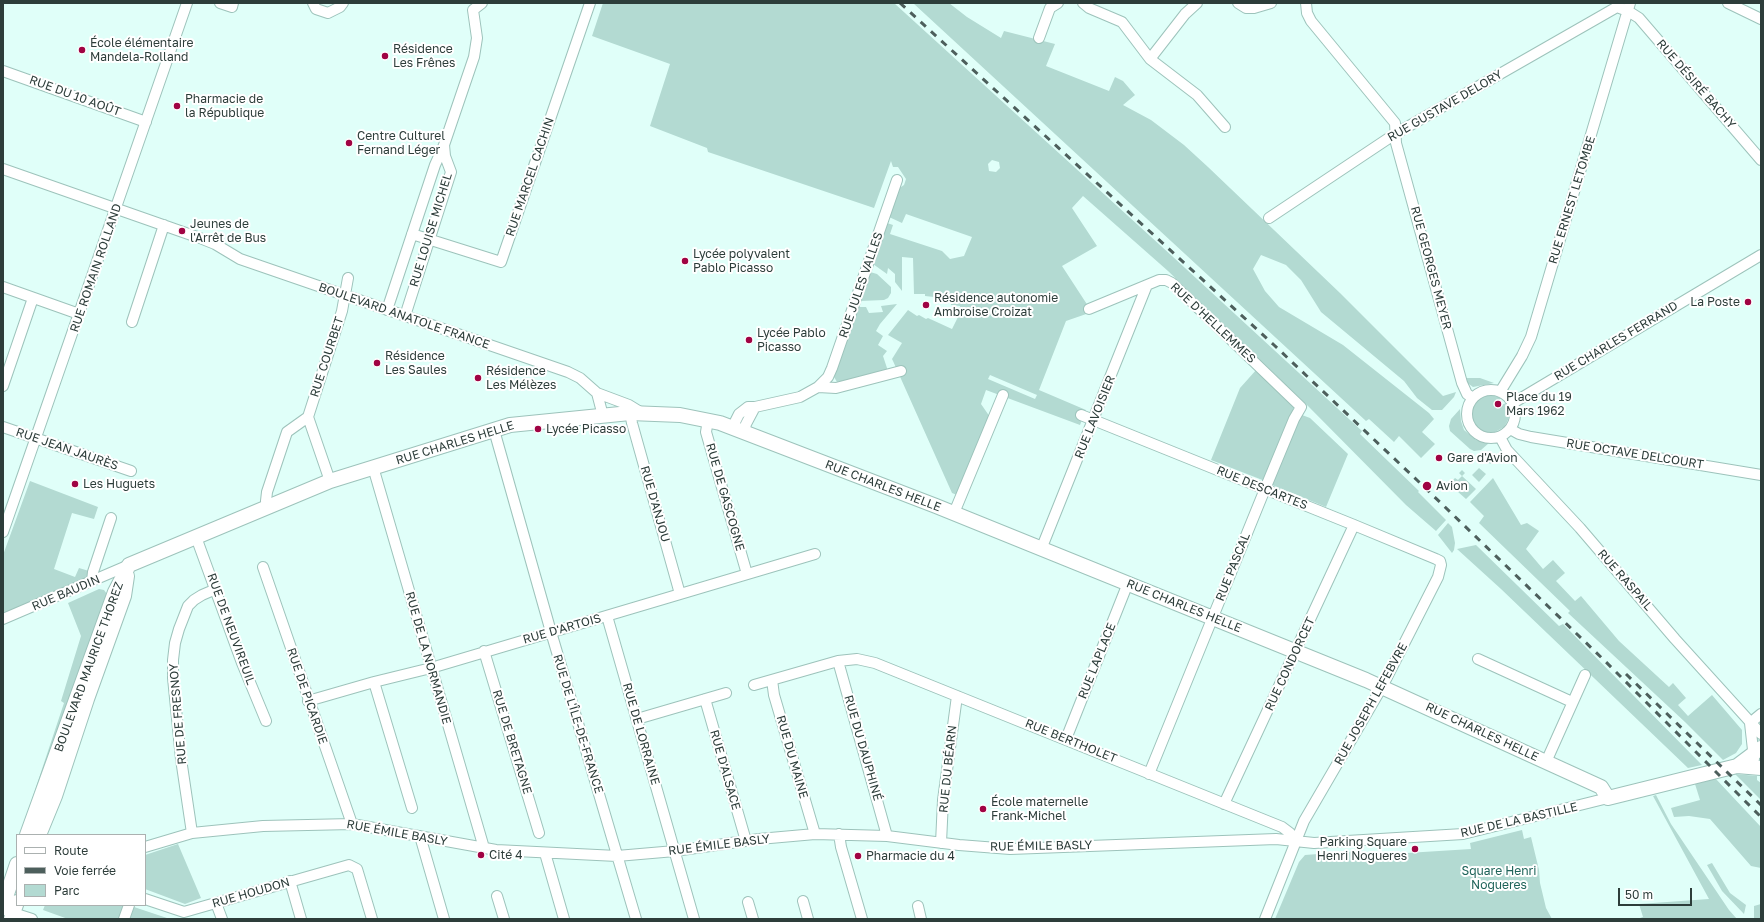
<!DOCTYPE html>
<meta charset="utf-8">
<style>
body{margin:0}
#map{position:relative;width:1764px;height:922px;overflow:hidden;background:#e0fff9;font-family:"Golos Text",sans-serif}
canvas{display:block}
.frame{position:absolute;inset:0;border:4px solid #2d3d3a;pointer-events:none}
.legend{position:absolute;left:16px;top:834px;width:130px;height:72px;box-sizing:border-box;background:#fff;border:1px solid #abb1b0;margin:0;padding:5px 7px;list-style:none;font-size:12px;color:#2d3d3a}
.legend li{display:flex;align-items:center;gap:8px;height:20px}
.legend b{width:20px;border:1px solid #abb1b0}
.scale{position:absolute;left:1618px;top:888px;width:74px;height:18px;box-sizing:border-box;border:2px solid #2d3d3a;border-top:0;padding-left:5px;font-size:12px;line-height:14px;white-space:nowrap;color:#2d3d3a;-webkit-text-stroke:3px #fff;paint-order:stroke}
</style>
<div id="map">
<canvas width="1764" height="922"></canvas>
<div class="frame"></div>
<ul class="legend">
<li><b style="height:5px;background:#fff"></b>Route</li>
<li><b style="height:5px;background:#4d5f5c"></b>Voie ferrée</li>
<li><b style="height:11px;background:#b3dad2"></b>Parc</li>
</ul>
<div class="scale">50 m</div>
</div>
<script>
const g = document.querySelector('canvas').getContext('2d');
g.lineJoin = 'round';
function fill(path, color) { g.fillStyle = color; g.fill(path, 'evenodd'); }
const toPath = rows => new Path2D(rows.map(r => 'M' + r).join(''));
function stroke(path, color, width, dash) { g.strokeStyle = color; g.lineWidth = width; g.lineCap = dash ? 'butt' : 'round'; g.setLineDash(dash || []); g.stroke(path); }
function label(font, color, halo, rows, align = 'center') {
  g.font = font + ' "Golos Text",sans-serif'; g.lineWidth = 4; g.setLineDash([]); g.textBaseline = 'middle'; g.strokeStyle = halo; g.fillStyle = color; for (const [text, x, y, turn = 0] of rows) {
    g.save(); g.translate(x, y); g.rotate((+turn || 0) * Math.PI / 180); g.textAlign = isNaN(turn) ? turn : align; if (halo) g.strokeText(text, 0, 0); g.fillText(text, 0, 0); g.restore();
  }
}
fill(toPath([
 [603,3,894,3,1172,256,1362,431,1360,434,1419,491,1418,492,1446,520,1436,531,1406,505,1308,406,1168,271,1083,196,1072,208,1097,246,1062,266,1092,312,1066,321,1039,390,1086,410,1080,425,986,390,981,404,990,417,957,495,952,493,893,361,892,359,902,343,888,335,908,310,917,316,919,315,926,319,928,318,952,329,959,315,960,306,951,305,951,302,943,302,942,300,934,299,934,297,925,296,925,294,914,294,913,258,902,257,902,291,895,282,895,274,888,268,887,274,873,264,887,223,893,225,890,234,942,251,950,259,964,256,972,237,906,214,902,223,889,217,898,189,904,185,906,179,898,167,893,167,891,161,874,208,708,152,707,148,650,126,670,64,592,36],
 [992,160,999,162,1000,168,996,172,989,171,988,164],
 [990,375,1037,395,1035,399,988,379],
 [913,3,949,3,967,17,1001,38,1004,31,1055,44,1046,66,1109,91,1115,77,1123,81,1135,95,1123,105,1151,120,1184,145,1208,167,1340,293,1443,396,1456,392,1454,397,1442,410,1432,410,1417,398,1404,381,1321,312,1301,280,1286,265,1261,255,1253,269,1265,291,1279,307,1343,345,1429,413,1434,419,1422,432,1435,444,1421,458,1399,436,1394,442,1369,419,1366,421],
 [870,272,877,274,891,287,891,293,888,298,884,300,860,301],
 [897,304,880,324,876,331,883,336,878,345,887,351,883,356,888,371,837,382,834,377,858,307,866,307,869,313,883,312,881,306],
 [1257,369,1294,407,1265,481,1211,460,1240,388],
 [1465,378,1480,378,1494,383,1473,387,1466,382],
 [1486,395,1491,395,1501,398,1496,404,1497,407,1506,403,1508,407,1509,417,1507,422,1504,427,1495,432,1484,432,1479,429,1475,426,1471,416,1473,405,1476,401],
 [1460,409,1461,421,1464,430,1476,440,1489,443,1481,450,1474,451,1470,449,1450,431,1449,426,1451,419],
 [1302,415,1310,418,1348,454,1326,507,1272,485,1300,417],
 [1495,454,1501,455,1492,464,1484,462],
 [1479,468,1486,474,1479,482,1472,475],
 [1462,470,1465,473,1462,476,1476,489,1466,499,1449,484,1455,478,1458,480,1462,476,1459,473],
 [1493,478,1521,525,1527,523,1539,531,1526,549,1543,569,1553,560,1565,573,1556,581,1575,601,1581,596,1619,641,1669,687,1673,683,1686,698,1678,705,1688,716,1712,695,1742,730,1742,744,1736,753,1723,760,1685,722,1568,613,1570,611,1479,523,1484,516,1470,502],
 [30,481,98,507,94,519,72,513,54,569,75,577,79,568,89,571,87,577,82,581,3,615,3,555],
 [1448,523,1452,527,1455,543,1454,550,1452,553,1438,535],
 [1476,545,1559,626,1563,624,1702,765,1688,768,1501,589,1457,549],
 [99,589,104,590,107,594,27,824,24,823,64,703,61,701,81,636,68,603],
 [1735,774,1757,776,1757,780,1761,783,1761,800],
 [1715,778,1761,827,1761,868,1751,866,1710,819,1689,816,1674,817,1671,808,1700,800,1695,784],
 [1656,795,1671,824,1729,910,1737,919,1637,919,1643,917,1639,904,1709,899,1653,796],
 [1522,830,1524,839,1531,837,1539,870,1540,883,1546,908,1552,919,1275,919,1299,862,1305,855,1358,851,1359,856,1471,849,1470,843],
 [178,844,201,898,185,904,145,889,145,855],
 [1712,863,1730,893,1746,905,1744,914,1722,891,1707,865],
 [1761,904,1761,919,1754,918,1754,906],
 [45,905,125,905,121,919,68,919,43,910],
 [134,907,167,918,167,919,130,919]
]), '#b3dad2');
const street = toPath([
 [220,3,232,7,233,3],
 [313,3,316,9,328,13,340,7,343,3],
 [1083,3,1089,8,1122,22,1150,59,1197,95,1225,127],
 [1238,3,1246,8,1254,8,1271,3],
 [1306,3,1307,13,1311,21,1395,123,1396,143,1462,383,1467,394,1473,398],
 [1728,3,1761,19],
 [1039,38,1050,8,1058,3],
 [1150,59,1185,14,1197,3],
 [3,71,146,122],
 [3,169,200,238,215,244,240,259,568,372,580,378,597,393,629,405,642,413],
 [1269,218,1395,134,1617,7,1628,11,1639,18,1761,160],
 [412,234,501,262,590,3],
 [3,287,79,314],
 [1089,309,1159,280,1166,280,1172,283,1301,407,1294,419,1265,489,1149,774],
 [387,310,435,165,444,145,474,57,477,38,473,10,482,3],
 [405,316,451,172,445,156,444,145],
 [132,322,164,225],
 [3,386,33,298],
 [818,387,828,377,832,368,897,180],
 '1467 414a24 24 0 1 1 48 0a24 24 0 1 1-48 0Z',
 [1500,392,1522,356,1531,337,1630,3],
 [597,393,603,416],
 [1513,403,1761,255],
 [630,413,632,423,680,594],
 [1081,415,1354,525,1436,559,1440,561,1441,565,1438,577,1382,687,1304,821,1265,919],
 [308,417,330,481],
 [708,420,706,432,747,574],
 [3,427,131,471],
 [732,428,739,414,748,407,755,407,800,397,818,387,836,388,901,371],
 [1510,429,1519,434,1531,437,1761,475],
 [494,430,551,632,636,919],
 [744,432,746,424,755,407],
 [1500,437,1507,450,1580,528,1675,639,1761,734],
 [373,467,484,848],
 [267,507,266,501,267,492,287,432,308,417,342,311,348,278],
 [954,513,1003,395],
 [3,532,187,3],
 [196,537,242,663,266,721],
 [1042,547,1147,285],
 [263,567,352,824],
 [92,581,93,572,111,518],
 [607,616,694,919],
 [3,619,129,565],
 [484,651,539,833],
 [1478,659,1572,702],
 [838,661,887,836],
 [772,680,774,695,815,834],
 [374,682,412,808],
 [754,685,838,661,857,659,875,663,1282,827,1290,833,1296,841],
 [705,699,746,841],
 [308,701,374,682,431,668,815,554],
 [637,719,726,693],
 [1750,723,1754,759],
 [1750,723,1761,714],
 [1066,739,1128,583],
 [1546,762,1585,675],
 [1224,804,1354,525],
 [192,833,181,759,173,678,173,660,175,643,179,629,188,606,194,600,202,595,216,589],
 [839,834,841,847,862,919],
 [420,836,444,919],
 [941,843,943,800,957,696],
 [145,847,192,833,263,826,352,824,496,850,617,856,675,851,759,839,815,834,887,836,959,845,1010,849,1276,839,1314,843,1463,834,1608,798],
 [545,853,564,919],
 [290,881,301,919],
 [497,896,504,919],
 [145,899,184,912,349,865,357,869,372,919],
 [803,901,808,919],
 [748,902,753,919],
 [216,903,222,919],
 [918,906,921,919],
 [7,911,32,919],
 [124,919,129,905]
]);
const secondary = toPath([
 [129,565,330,481,510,425,630,413,680,415,720,423,936,506,1366,680,1601,787,1608,798,1737,766,1761,768],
 [1737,766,1761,748],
 [27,835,115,592,129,565],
 [39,835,55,796,87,699,124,596,127,576],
 [3,906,17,864],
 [11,919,17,902]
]);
stroke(street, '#9dc3bb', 12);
stroke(secondary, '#9dc3bb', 16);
stroke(street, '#fff', 10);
stroke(secondary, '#fff', 14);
stroke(toPath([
 [900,3,1274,345,1419,482,1606,662,1761,817],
 [1626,674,1761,805]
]), '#4d5f5c', 3, [7, 7]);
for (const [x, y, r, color] of [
 [82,50,4,"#a00343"],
 [385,56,4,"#a00343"],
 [177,106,4,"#a00343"],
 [349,143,4,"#a00343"],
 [182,231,4,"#a00343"],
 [685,261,4,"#a00343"],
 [1748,302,4,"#a00343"],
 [926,305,4,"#a00343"],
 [749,340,4,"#a00343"],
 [377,363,4,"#a00343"],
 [478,378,4,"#a00343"],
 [1498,404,4,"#a00343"],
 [538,429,4,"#a00343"],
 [1439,458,4,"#a00343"],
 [75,484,4,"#a00343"],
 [1427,486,5,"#a00343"],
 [983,809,4,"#a00343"],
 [1415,849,4,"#a00343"],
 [481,855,4,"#a00343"],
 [858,856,4,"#a00343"]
]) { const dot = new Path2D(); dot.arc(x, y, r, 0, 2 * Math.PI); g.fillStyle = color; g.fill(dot); stroke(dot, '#fff', 1.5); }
label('12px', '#2d3d3a', '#fff', [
 ["École élémentaire",90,43],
 ["Mandela-Rolland",90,57],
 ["Résidence",393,49],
 ["Les Frênes",393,63],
 ["Pharmacie de",185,99],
 ["la République",185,113],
 ["Centre Culturel",357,136],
 ["Fernand Léger",357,150],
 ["Jeunes de",190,224],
 ["l'Arrêt de Bus",190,238],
 ["Lycée polyvalent",693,254],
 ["Pablo Picasso",693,268],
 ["Résidence autonomie",934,298],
 ["Ambroise Croizat",934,312],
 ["La Poste",1740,302,"right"],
 ["Lycée Pablo",757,333],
 ["Picasso",757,347],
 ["Résidence",385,356],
 ["Les Saules",385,370],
 ["Résidence",486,371],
 ["Les Mélèzes",486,385],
 ["Place du 19",1506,397],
 ["Mars 1962",1506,411],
 ["Lycée Picasso",546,429],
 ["Gare d'Avion",1447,458],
 ["Les Huguets",83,484],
 ["Avion",1436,486],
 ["École maternelle",991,802],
 ["Frank-Michel",991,816],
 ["Parking Square",1407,842,"right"],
 ["Henri Nogueres",1407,856,"right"],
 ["Cité 4",489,855],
 ["Pharmacie du 4",866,856]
], 'left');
label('12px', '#2d3d3a', '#fff', [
 ["RUE DÉSIRÉ BACHY",1696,84,49],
 ["RUE DU 10 AOÛT",75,96,20],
 ["RUE GUSTAVE DELORY",1445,106,-30],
 ["RUE MARCEL CACHIN",530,177,-71],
 ["RUE ERNEST LETOMBE",1572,200,-73],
 ["RUE LOUISE MICHEL",431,230,-73],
 ["RUE ROMAIN ROLLAND",96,268,-71],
 ["RUE GEORGES MEYER",1431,268,75],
 ["RUE JULES VALLES",861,285,-71],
 ["BOULEVARD ANATOLE FRANCE",404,316,19],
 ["RUE D'HELLEMMES",1213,323,43],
 ["RUE CHARLES FERRAND",1616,341,-31],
 ["RUE COURBET",327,357,-72],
 ["RUE LAVOISIER",1095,417,-68],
 ["RUE CHARLES HELLE",455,443,-17],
 ["RUE JEAN JAURÈS",67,449,19],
 ["RUE OCTAVE DELCOURT",1635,454,9],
 ["RUE CHARLES HELLE",883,486,21],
 ["RUE DESCARTES",1262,488,22],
 ["RUE DE GASCOGNE",725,497,74],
 ["RUE D'ANJOU",655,504,74],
 ["RUE PASCAL",1233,567,-68],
 ["RUE RASPAIL",1625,580,49],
 ["RUE BAUDIN",66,593,-23],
 ["RUE CHARLES HELLE",1184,606,22],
 ["RUE DE NEUVIREUIL",231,629,70],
 ["RUE D'ARTOIS",562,629,-16],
 ["RUE DE LA NORMANDIE",428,658,74],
 ["RUE LAPLACE",1097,661,-68],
 ["RUE CONDORCET",1290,664,-65],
 ["BOULEVARD MAURICE THOREZ",89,667,-70],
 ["RUE DE PICARDIE",307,696,71],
 ["RUE JOSEPH LEFEBVRE",1371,704,-61],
 ["RUE DE FRESNOY",178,714,-95],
 ["RUE DE L'ÎLE-DE-FRANCE",578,724,73],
 ["RUE CHARLES HELLE",1482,732,25],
 ["RUE DE LORRAINE",641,734,74],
 ["RUE BERTHOLET",1071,741,22],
 ["RUE DE BRETAGNE",512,742,73],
 ["RUE DU DAUPHINÉ",863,748,74],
 ["RUE DU MAINE",792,757,74],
 ["RUE DU BÉARN",948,769,-84],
 ["RUE D'ALSACE",725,770,74],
 ["RUE DE LA BASTILLE",1519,820,-13],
 ["RUE ÉMILE BASLY",397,833,10],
 ["RUE ÉMILE BASLY",719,845,-7],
 ["RUE ÉMILE BASLY",1041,846,-1],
 ["RUE HOUDON",251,893,-16]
]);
label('12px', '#1e6359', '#fff', [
 ["Square Henri",1499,871],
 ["Nogueres",1499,885]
]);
</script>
